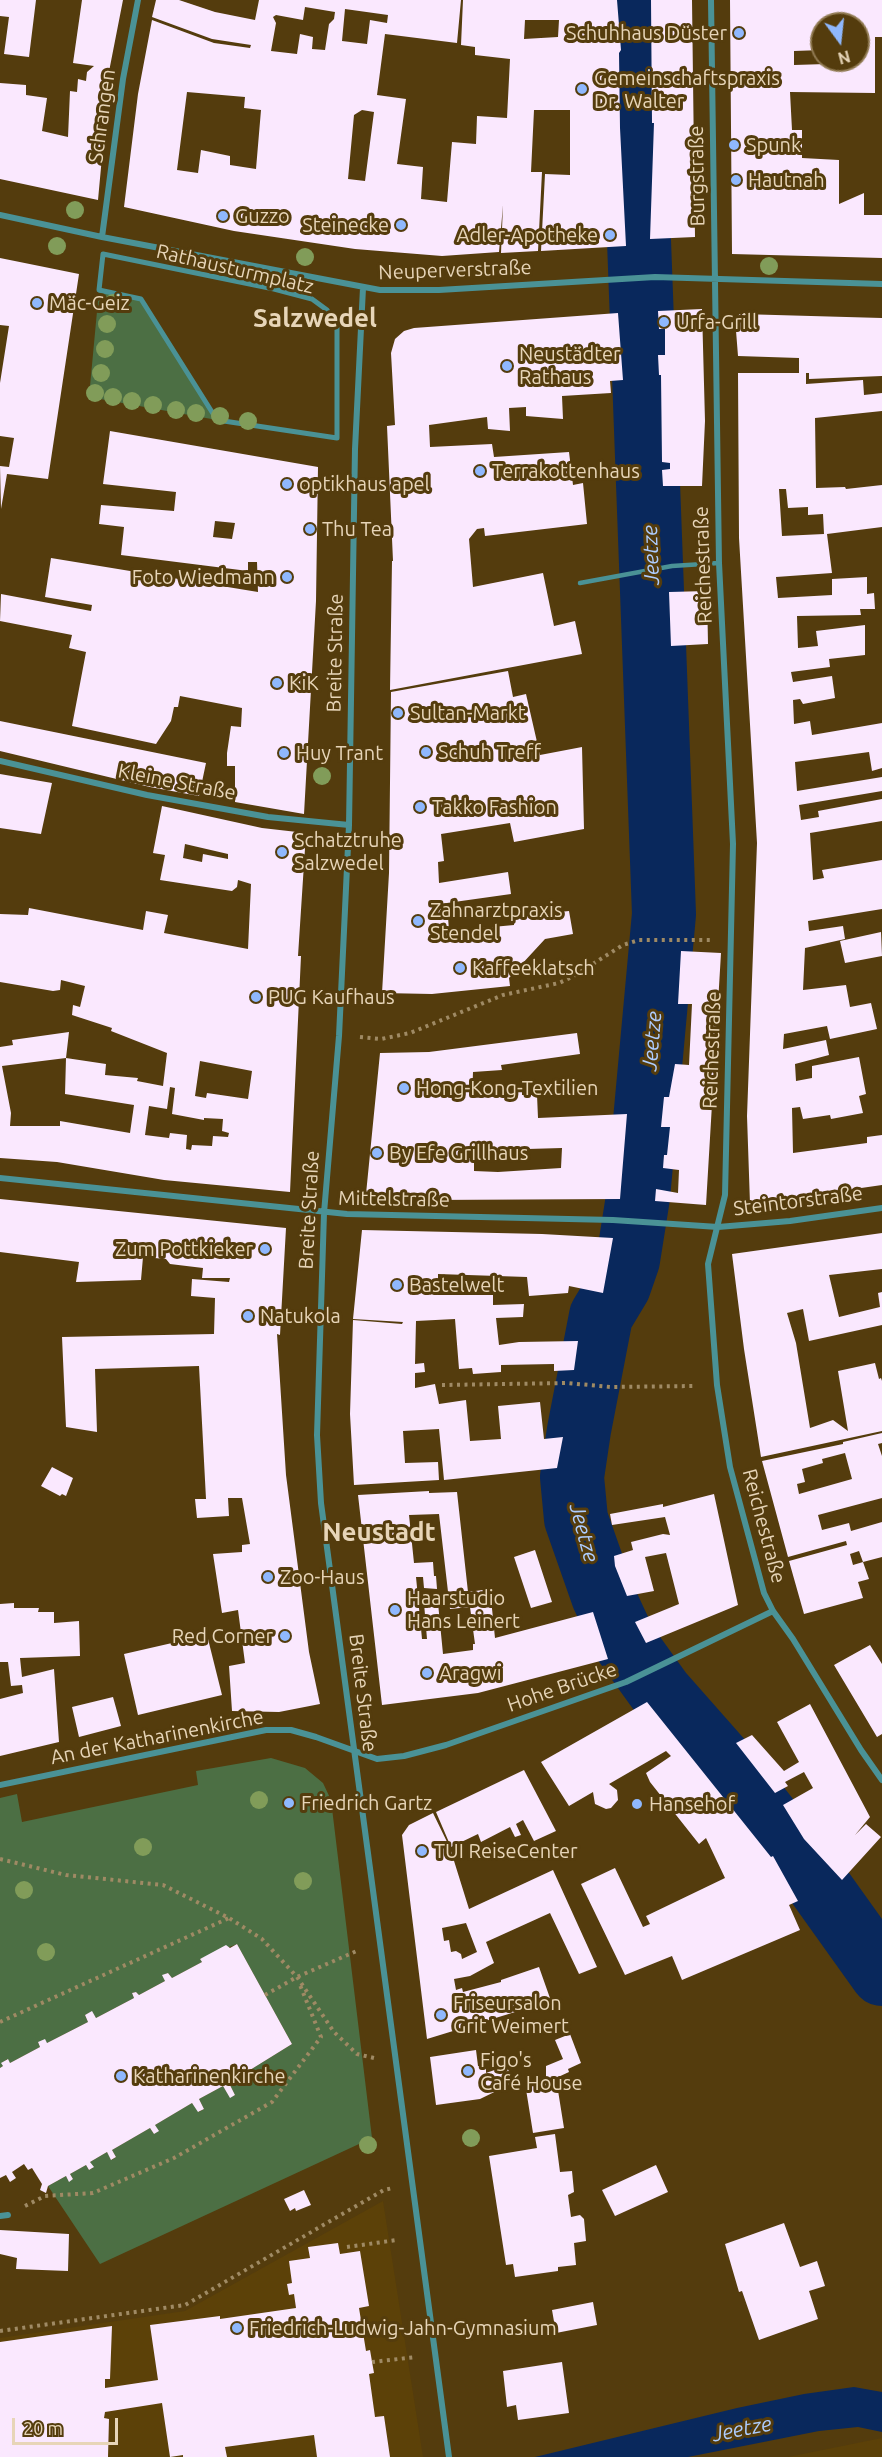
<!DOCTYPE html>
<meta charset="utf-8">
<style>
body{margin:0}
#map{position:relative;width:882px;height:2457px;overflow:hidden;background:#543c0d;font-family:Ubuntu,sans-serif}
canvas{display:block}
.north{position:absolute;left:810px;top:12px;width:60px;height:60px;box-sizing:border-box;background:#543c0d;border:2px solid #8f7951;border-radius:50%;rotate:165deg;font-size:16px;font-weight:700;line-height:24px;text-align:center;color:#e7d5b8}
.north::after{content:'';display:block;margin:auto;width:21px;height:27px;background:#8fb8fd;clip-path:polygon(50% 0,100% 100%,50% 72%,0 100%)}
.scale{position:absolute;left:12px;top:2418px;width:106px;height:27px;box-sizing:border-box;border:3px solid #e7d5b8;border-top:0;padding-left:8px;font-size:18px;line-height:21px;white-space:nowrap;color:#e7d5b8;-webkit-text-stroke:4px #543c0d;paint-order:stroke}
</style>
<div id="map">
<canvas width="882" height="2457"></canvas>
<div class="north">N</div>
<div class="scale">20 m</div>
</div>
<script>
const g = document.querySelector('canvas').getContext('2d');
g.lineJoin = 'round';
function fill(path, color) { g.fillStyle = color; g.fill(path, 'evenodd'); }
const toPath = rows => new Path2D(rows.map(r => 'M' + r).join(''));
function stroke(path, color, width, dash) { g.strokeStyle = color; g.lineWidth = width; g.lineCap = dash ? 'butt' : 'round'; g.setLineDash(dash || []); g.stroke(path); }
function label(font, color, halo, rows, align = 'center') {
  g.font = font + ' Ubuntu,sans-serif'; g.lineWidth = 6; g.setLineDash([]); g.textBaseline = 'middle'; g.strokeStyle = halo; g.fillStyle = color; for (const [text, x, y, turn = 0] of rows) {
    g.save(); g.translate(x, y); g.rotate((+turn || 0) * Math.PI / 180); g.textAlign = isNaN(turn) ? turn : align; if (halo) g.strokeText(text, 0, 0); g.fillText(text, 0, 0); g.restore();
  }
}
fill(toPath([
 [383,2201,423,2457,0,2457,0,2338,185,2311],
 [882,2438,882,2457,788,2457]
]), '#5c4108');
fill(toPath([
 [99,290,141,299,217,420,89,397],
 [271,1758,305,1768,323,1783,331,1800,372,2138,100,2264,48,2186,66,2176,69,2181,73,2179,70,2174,86,2165,89,2170,93,2168,90,2162,107,2152,112,2160,116,2157,112,2150,150,2128,154,2134,158,2131,155,2125,192,2103,199,2112,204,2109,199,2099,223,2086,230,2097,235,2095,229,2083,292,2044,237,1944,200,1959,202,1962,172,1978,168,1973,163,1975,165,1981,139,1995,136,1992,132,1993,134,1998,96,2018,92,2012,85,2015,88,2022,47,2043,38,2042,40,2047,10,2063,7,2059,2,2063,3,2066,0,2068,0,1798,17,1794,22,1822,198,1785,196,1771]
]), '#4c6f44');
fill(toPath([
 [854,2387,882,2392,882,2432,858,2427,819,2431,688,2457,535,2457,737,2408,804,2394]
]), '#09285c');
stroke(toPath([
 [637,0,637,187,664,914,638,1197,628,1260,619,1286,601,1316,579,1430,572,1477,576,1519,603,1596,625,1643,661,1693,736,1778,807,1869,882,1974]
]), '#09285c', 64);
fill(toPath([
 [0,0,36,0,29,57,4,54,9,17,0,16],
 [82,0,123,0,105,92,108,92,98,200,0,179,0,83,26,85,26,95,47,98,42,131,68,137,70,91,77,92,78,79,86,81,87,72,94,66,73,63],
 [156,0,179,0,215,12,255,20,259,0,461,0,457,43,385,34,377,95,406,99,397,164,423,167,421,199,447,202,452,142,476,144,477,116,507,118,510,59,475,55,475,47,461,45,463,0,617,0,621,50,619,53,620,128,626,246,541,251,545,174,570,175,570,110,534,110,531,172,542,172,538,251,501,253,503,205,499,252,442,256,355,249,234,231,124,207,138,94,152,20,214,43,250,48,251,45,212,39,152,17],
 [305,7,335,12,334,19,329,24,325,50,312,49,313,37,300,34,297,54,271,51,276,23,273,17,276,15,303,20],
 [345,9,388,15,387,23,370,20,367,44,342,41],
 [525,20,559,20,558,37,524,39],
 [187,92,245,97,244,108,261,110,256,169,230,165,230,156,201,150,198,173,177,170],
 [362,110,374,112,365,181,348,179,354,115],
 [651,0,692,0,695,237,650,239,654,123,652,123],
 [730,0,882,0,882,37,875,37,875,93,790,92,792,130,802,130,802,158,839,160,839,204,864,193,864,215,882,215,882,258,732,254],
 [822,24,858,24,858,60,826,60,826,64,794,65,794,51,822,50],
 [0,258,79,274,48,479,7,474,1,509,0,466,9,467,14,438,0,436,0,383,9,326,0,325],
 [702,309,705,421,702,486,663,486,662,470,670,469,670,463,662,462,661,375,659,375,658,355,665,355,665,329,659,329,658,311],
 [618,313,623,380,610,381,611,393,562,396,563,419,526,416,526,407,509,408,510,431,488,429,487,417,429,425,430,447,492,444,494,457,569,452,573,485,583,483,587,524,485,536,484,528,477,529,469,539,473,587,543,573,554,626,575,621,582,654,390,690,392,561,393,561,387,426,395,425,391,353,395,339,404,331,414,328],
 [740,314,882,318,882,376,809,379,809,373,806,373,806,384,863,380,864,395,882,393,882,411,815,418,816,488,845,487,846,489,882,485,882,527,827,534,832,573,776,577,778,598,832,595,832,579,867,577,867,594,874,593,875,609,860,609,861,615,797,616,798,648,818,646,816,631,865,625,865,655,829,659,830,667,791,672,793,682,832,676,835,698,803,704,800,699,793,700,794,724,810,721,812,735,882,723,882,768,872,771,869,752,795,762,797,791,882,777,882,791,799,805,801,820,819,817,818,811,882,799,882,821,810,833,813,880,824,878,822,870,882,860,882,909,808,921,809,931,843,926,845,939,805,948,803,990,846,985,850,1007,871,1003,877,1029,830,1039,827,1026,784,1034,783,1049,826,1040,829,1055,795,1064,796,1081,812,1078,812,1066,859,1057,866,1094,859,1096,863,1113,831,1119,830,1115,803,1119,800,1107,792,1108,793,1153,867,1143,867,1137,882,1135,882,1185,750,1204,747,1116,757,843,739,538,738,373,799,373,799,358,738,356,735,318],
 [779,489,786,489,788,508,808,507,808,515,823,514,824,534,782,536],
 [110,431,318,467,316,601,304,814,235,802,235,766,227,766,227,753,231,726,241,727,242,708,180,696,178,707,174,707,171,721,156,744,72,726,86,652,69,648,72,635,0,621,1,594,91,611,92,605,45,597,51,558,258,592,257,562,248,562,248,571,121,555,124,527,99,524,101,505,174,511,176,492,103,484],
 [215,521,235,523,232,539,213,537],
 [707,591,708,644,671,646,669,592],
 [508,671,513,697,526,694,540,755,582,747,584,829,514,842,510,823,441,834,444,861,438,862,439,883,508,872,511,894,447,903,449,931,514,925,514,917,569,911,573,934,545,939,509,978,510,986,432,994,382,993,389,873,391,692],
 [0,721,206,763,199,796,150,787,0,751],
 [0,774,52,783,41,834,0,828],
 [162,806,262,828,306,833,298,956,301,956,290,1192,164,1180,57,1162,0,1158,0,1047,13,1045,12,1040,69,1032,66,1058,2,1066,11,1113,10,1126,60,1126,60,1121,130,1133,134,1105,65,1094,66,1058,106,1064,105,1075,138,1078,137,1081,163,1086,167,1053,111,1031,112,1028,72,1015,73,1005,80,1007,85,986,61,980,60,990,53,991,0,982,0,914,28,915,29,908,143,930,146,911,168,915,164,933,248,949,251,884,238,880,237,887,232,891,160,880,165,855,153,853],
 [185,844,228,854,228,859,203,854,202,862,183,858],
 [200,1061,252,1071,248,1099,207,1093,206,1098,195,1096],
 [170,1087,175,1088,172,1114,204,1120,204,1118,223,1119,222,1131,229,1133,228,1137,213,1136,212,1146,192,1145,191,1150,186,1149,187,1135,170,1133,169,1138,145,1135,149,1106,167,1109],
 [881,932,882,956,845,963,840,941],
 [681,951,721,953,706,1205,655,1201,656,1189,678,1193,679,1170,663,1168,664,1155,667,1155,670,1127,661,1127,664,1097,669,1097,675,1064,689,1065,692,1004,678,1004],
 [577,1033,580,1054,501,1065,502,1070,473,1072,472,1098,508,1096,508,1088,522,1088,522,1095,537,1095,538,1118,627,1114,620,1199,429,1200,366,1194,380,1053,429,1052],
 [562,1148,561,1168,498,1172,474,1171,474,1158,458,1158,458,1151],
 [0,1199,286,1228,280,1335,277,1334,286,1475,309,1652,320,1704,279,1712,232,1711,229,1666,245,1663,238,1610,222,1613,213,1554,242,1552,242,1545,250,1544,242,1498,228,1498,229,1516,197,1518,195,1499,206,1499,199,1366,95,1369,97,1432,66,1427,62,1337,214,1334,215,1298,191,1296,192,1279,229,1282,230,1278,202,1278,203,1268,170,1264,166,1259,143,1257,141,1280,76,1282,79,1262,0,1252],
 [362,1230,542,1234,613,1238,603,1293,569,1286,568,1293,529,1296,527,1277,438,1274,438,1295,493,1295,493,1305,524,1304,523,1317,496,1318,499,1345,519,1342,578,1341,574,1370,554,1371,554,1364,501,1365,501,1372,473,1374,472,1368,459,1369,455,1319,416,1321,415,1364,424,1363,425,1372,415,1373,415,1388,435,1384,439,1404,466,1400,470,1441,501,1439,498,1406,540,1402,544,1439,563,1437,557,1468,444,1480,439,1429,403,1431,405,1463,438,1462,439,1480,354,1485,350,1414,353,1320,402,1324,403,1322,353,1319],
 [882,1233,882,1269,829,1275,839,1317,880,1307,878,1293,882,1292,882,1325,809,1341,803,1309,787,1313,796,1343,810,1428,833,1420,848,1431,838,1371,875,1363,879,1379,881,1378,882,1381,882,1431,761,1457,744,1349,732,1254],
 [882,1433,882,1443,878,1444,882,1456,882,1498,818,1515,822,1530,849,1523,851,1531,882,1522,882,1557,863,1562,859,1551,850,1554,853,1565,863,1562,869,1579,858,1582,863,1598,804,1614,789,1561,847,1545,846,1541,788,1557,762,1461,843,1444,843,1442],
 [845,1453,852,1479,799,1494,797,1484,805,1482,802,1469,823,1463,822,1459],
 [52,1467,73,1478,66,1496,62,1494,60,1496,41,1486],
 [429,1491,429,1493,457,1492,468,1592,490,1589,495,1638,593,1612,608,1659,478,1693,382,1705,358,1495],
 [439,1514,450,1609,470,1607,475,1644,473,1644,473,1650,443,1654,438,1603,424,1603,427,1639,422,1639,416,1577,423,1577,424,1588,437,1589,436,1576,434,1576,433,1562,414,1563,409,1515],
 [714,1494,738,1605,646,1643,635,1622,679,1604,666,1553,645,1557,654,1591,627,1596,615,1566,614,1556,633,1550,631,1542,663,1534,670,1535,665,1517,612,1525,610,1514,663,1504,663,1507],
 [535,1550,552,1602,531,1608,514,1557],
 [14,1603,14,1608,39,1608,38,1612,54,1612,54,1623,79,1621,80,1656,20,1658,22,1677,54,1669,59,1742,0,1756,0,1699,23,1693,22,1685,11,1686,8,1662,0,1662,0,1604],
 [207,1635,222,1695,138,1715,124,1654],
 [870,1645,882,1664,882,1734,877,1737,834,1665],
 [113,1697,121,1726,79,1737,72,1707],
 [647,1702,771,1857,773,1856,798,1901,789,1905,800,1930,682,1980,672,1956,625,1975,581,1884,615,1868,643,1927,650,1924,646,1916,725,1878,706,1838,699,1844,650,1782,646,1773,671,1756,666,1751,609,1784,617,1790,618,1800,611,1808,606,1809,595,1804,593,1792,569,1806,541,1762],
 [810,1704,870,1817,855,1835,866,1824,881,1837,842,1880,804,1839,783,1805,813,1788,804,1772,785,1782,788,1786,775,1793,736,1743,752,1735,784,1771,799,1762,777,1722],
 [524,1770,556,1831,534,1841,523,1820,516,1824,521,1835,515,1837,510,1827,481,1842,478,1834,451,1847,436,1812],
 [433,1813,450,1848,469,1909,553,1870,597,1967,579,1974,550,1913,486,1942,494,1963,470,1976,454,1979,456,1990,462,1988,463,1992,501,1982,501,1980,539,1967,551,2001,427,2039,402,1835,409,1825],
 [466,1923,477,1952,462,1959,461,1954,456,1951,451,1952,449,1940,444,1941,442,1928],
 [237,1944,292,2044,229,2083,235,2095,230,2098,223,2086,199,2099,204,2109,198,2112,192,2103,155,2125,159,2131,154,2134,150,2128,112,2150,116,2157,111,2160,107,2152,90,2162,94,2167,89,2170,86,2165,70,2174,73,2179,69,2182,66,2176,48,2186,46,2193,40,2190,42,2184,32,2168,28,2170,24,2164,12,2172,16,2178,10,2182,6,2175,0,2178,0,2068,3,2066,1,2063,8,2059,10,2063,40,2047,38,2042,45,2039,47,2043,88,2022,85,2015,92,2011,96,2018,134,1998,132,1993,136,1992,139,1995,165,1981,162,1975,168,1973,172,1978,202,1962,200,1959,226,1945,230,1948],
 [570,2034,581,2063,568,2069,569,2072,556,2078,564,2128,533,2133,525,2083,546,2079,546,2066,563,2059,555,2040],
 [476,2050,478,2066,486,2066,486,2073,506,2066,515,2082,480,2099,436,2105,430,2057],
 [555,2134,560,2172,572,2171,574,2192,568,2195,571,2217,580,2215,584,2219,586,2241,574,2243,576,2265,558,2267,558,2271,515,2277,513,2264,506,2265,489,2156,537,2148,535,2137],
 [656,2165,668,2192,615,2216,602,2190],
 [304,2190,311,2205,296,2211,295,2208,290,2211,284,2199],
 [784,2223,800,2267,817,2261,825,2286,809,2291,818,2319,759,2340,742,2291,739,2292,725,2244],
 [0,2230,69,2234,68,2271,16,2269,17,2258,0,2254],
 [338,2243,340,2254,360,2251,369,2306,359,2308,366,2351,370,2350,374,2373,369,2374,375,2417,384,2416,390,2457,317,2457,314,2435,225,2447,227,2457,183,2457,183,2455,170,2457,162,2403,105,2412,104,2418,109,2419,108,2457,0,2457,0,2342,112,2326,110,2379,105,2379,105,2388,158,2380,150,2325,220,2316,220,2319,296,2308,294,2294,289,2295,287,2284,292,2283,289,2261,310,2258,308,2247],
 [593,2302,597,2325,556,2333,552,2310],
 [562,2362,569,2413,518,2420,516,2405,507,2407,503,2371]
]), '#fae8fe');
stroke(toPath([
 [360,1037,381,1039,410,1033,503,995,559,983,572,977,623,945,639,940,710,940],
 [442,1385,567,1383,611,1387,695,1386],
 [0,1859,66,1875,163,1885,229,1918,262,1939,297,1977,334,2032,357,2054,374,2058],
 [265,1995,297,1977,359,1950],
 [0,2022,229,1918],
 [25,2206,45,2196,93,2193,174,2158,272,2102,321,2037,300,1985],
 [347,2247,397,2240],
 [0,2331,185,2305,384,2190,393,2188],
 [372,2362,416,2357]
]), '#9f8a64', 4, [3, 4.5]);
stroke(toPath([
 [580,583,672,566,719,563]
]), '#4a9296', 4.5);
stroke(toPath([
 [103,254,274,289,312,299,327,310,337,326,337,438,217,420,141,299,99,290,103,254]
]), '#4a9296', 5);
stroke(toPath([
 [711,0,719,563,733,844,725,1195,708,1264,717,1385,730,1467,764,1593,773,1611,793,1639,861,1750,882,1780],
 [0,215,102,237,380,290,439,290,655,277,882,284],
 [102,237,123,79,138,0],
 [363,288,355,449,349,825,339,1036,324,1213,317,1435,321,1503,449,2457],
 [0,761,147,795,268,817,349,825],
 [0,1178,347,1214,613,1220,718,1227,790,1221,882,1208],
 [0,1785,266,1730,291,1730,316,1737,377,1759,404,1756,446,1745,626,1682,773,1611],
 [0,2216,8,2215]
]), '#4a9296', 6);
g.fillStyle = '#819c59';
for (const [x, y] of [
 [75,210],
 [57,246],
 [305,257],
 [769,266],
 [113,303],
 [107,324],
 [105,349],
 [101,373],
 [95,393],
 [113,397],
 [132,401],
 [153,405],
 [176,410],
 [196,413],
 [220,416],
 [248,421],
 [322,776],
 [259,1800],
 [143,1847],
 [303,1881],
 [24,1890],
 [46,1952],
 [471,2138],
 [368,2145]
]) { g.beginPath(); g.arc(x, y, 9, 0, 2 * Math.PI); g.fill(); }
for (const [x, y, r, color] of [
 [739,33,6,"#8fb8fd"],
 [582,89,6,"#8fb8fd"],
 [734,145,6,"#8fb8fd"],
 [736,180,6,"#8fb8fd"],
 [223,216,6,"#8fb8fd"],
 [401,225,6,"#8fb8fd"],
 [610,235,6,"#8fb8fd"],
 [37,303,6,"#8fb8fd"],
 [664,322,6,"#8fb8fd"],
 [507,366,6,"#8fb8fd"],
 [480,471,6,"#8fb8fd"],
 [287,484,6,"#8fb8fd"],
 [310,529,6,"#8fb8fd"],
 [287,577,6,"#8fb8fd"],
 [277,683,6,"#8fb8fd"],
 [398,713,6,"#8fb8fd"],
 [426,752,6,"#8fb8fd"],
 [284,753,6,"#8fb8fd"],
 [420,807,6,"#8fb8fd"],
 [282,852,6,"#8fb8fd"],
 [418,921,6,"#8fb8fd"],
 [460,968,6,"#8fb8fd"],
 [256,997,6,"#8fb8fd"],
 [404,1088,6,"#8fb8fd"],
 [377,1153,6,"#8fb8fd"],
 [265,1249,6,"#8fb8fd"],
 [397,1285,6,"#8fb8fd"],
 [248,1316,6,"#8fb8fd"],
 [268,1577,6,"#8fb8fd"],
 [395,1610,6,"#8fb8fd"],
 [285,1636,6,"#8fb8fd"],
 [427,1673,6,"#8fb8fd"],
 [289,1803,6,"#8fb8fd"],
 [637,1804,6,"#8fb8fd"],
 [422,1851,6,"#8fb8fd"],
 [441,2015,6,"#8fb8fd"],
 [468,2071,6,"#8fb8fd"],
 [121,2076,6,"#8fb8fd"],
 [237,2328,6,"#8fb8fd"]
]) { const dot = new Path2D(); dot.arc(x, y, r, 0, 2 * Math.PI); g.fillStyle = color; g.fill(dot); stroke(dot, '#543c0d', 2); }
label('20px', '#e7d5b8', '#543c0d', [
 ["Schuhhaus Düster",727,33,"right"],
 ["Gemeinschaftspraxis",594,78],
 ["Dr. Walter",594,101],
 ["Spunk",746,145],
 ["Hautnah",748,180],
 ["Guzzo",235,216],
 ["Steinecke",389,225,"right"],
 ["Adler-Apotheke",598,235,"right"],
 ["Mäc-Geiz",49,303],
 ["Urfa-Grill",676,322],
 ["Neustädter",519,354],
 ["Rathaus",519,377],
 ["Terrakottenhaus",492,471],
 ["optikhaus apel",299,484],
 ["Thu Tea",322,529],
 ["Foto Wiedmann",275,577,"right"],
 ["KiK",289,683],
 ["Sultan-Markt",410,713],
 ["Schuh Treff",438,752],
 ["Huy Trant",296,753],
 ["Takko Fashion",432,807],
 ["Schatztruhe",294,840],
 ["Salzwedel",294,863],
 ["Zahnarztpraxis",430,910],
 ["Stendel",430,933],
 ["Kaffeeklatsch",472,968],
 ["PUG Kaufhaus",268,997],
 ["Hong-Kong-Textilien",416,1088],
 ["By Efe Grillhaus",389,1153],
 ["Zum Pottkieker",253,1249,"right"],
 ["Bastelwelt",409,1285],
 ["Natukola",260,1316],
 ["Zoo-Haus",280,1577],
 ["Haarstudio",407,1598],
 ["Hans Leinert",407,1621],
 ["Red Corner",273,1636,"right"],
 ["Aragwi",439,1673],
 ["Friedrich Gartz",301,1803],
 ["Hansehof",649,1804],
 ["TUI ReiseCenter",434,1851],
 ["Friseursalon",453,2003],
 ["Grit Weimert",453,2026],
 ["Figo's",480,2060],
 ["Café House",480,2083],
 ["Katharinenkirche",133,2076],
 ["Friedrich-Ludwig-Jahn-Gymnasium",249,2328]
], 'left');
label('20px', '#e7d5b8', '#543c0d', [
 ["Schrangen",102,116,-82],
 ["Burgstraße",697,176,-91],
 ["Rathausturmplatz",235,269,13],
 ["Neuperverstraße",455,270,-2],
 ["Reichestraße",703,565,-92],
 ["Breite Straße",335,653,-89],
 ["Kleine Straße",177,782,11],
 ["Reichestraße",712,1050,-88],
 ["Mittelstraße",394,1199,1],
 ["Steintorstraße",798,1201,-7],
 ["Breite Straße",309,1210,-87],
 ["Reichestraße",764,1526,75],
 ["Hohe Brücke",562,1687,-19],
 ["Breite Straße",363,1693,83],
 ["An der Katharinenkirche",157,1737,-11]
]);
label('italic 21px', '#aecdff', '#543c0d', [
 ["Jeetze",651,555,-92],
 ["Jeetze",652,1041,-85],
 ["Jeetze",584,1533,75],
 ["Jeetze",742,2429,-11]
]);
label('bold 26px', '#e7d5b8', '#543c0d', [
 ["Salzwedel",315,318],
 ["Neustadt",379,1532]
]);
</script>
